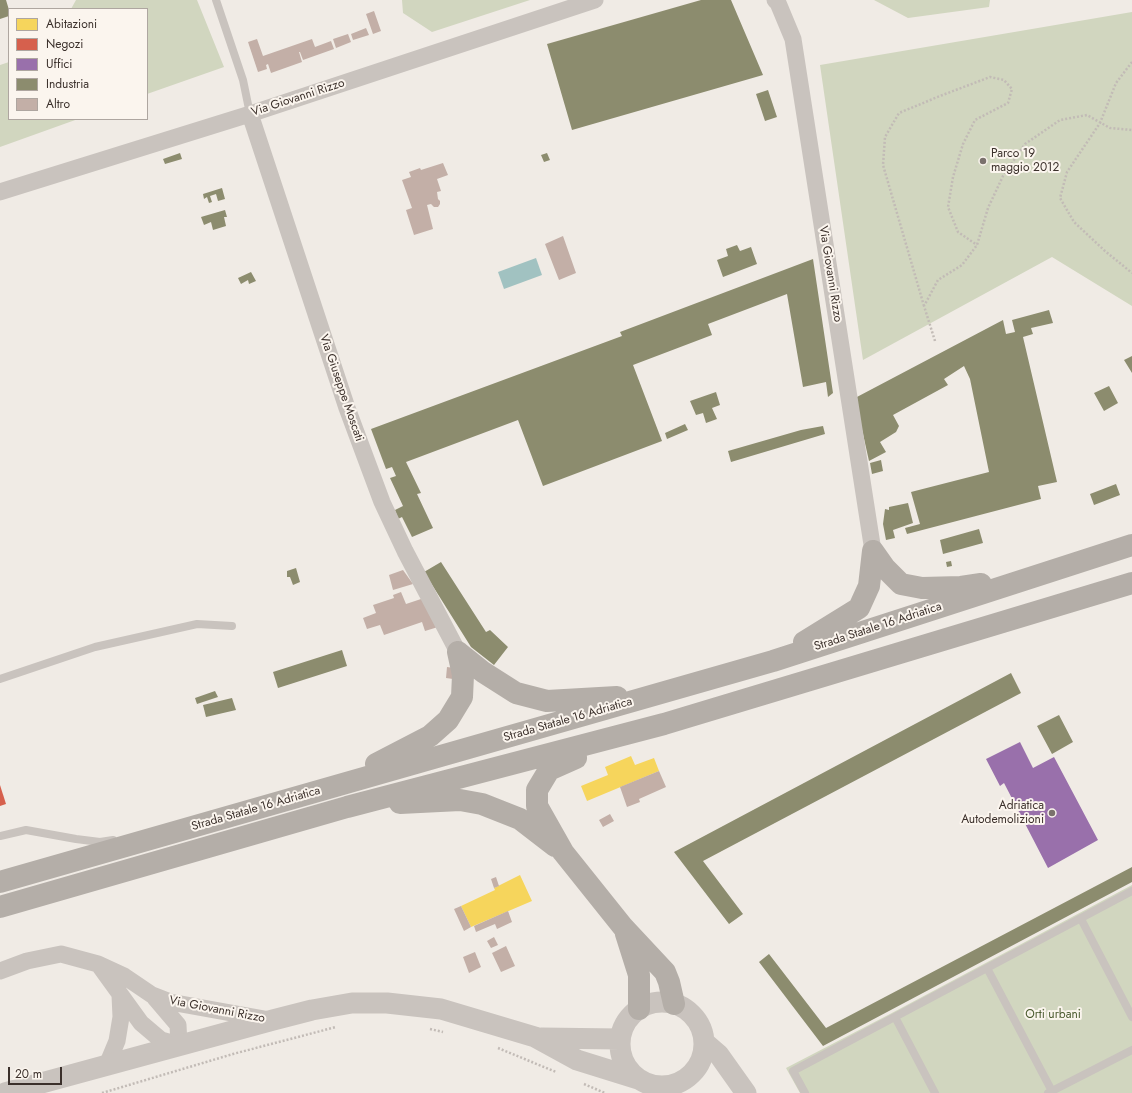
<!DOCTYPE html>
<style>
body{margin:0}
#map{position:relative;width:1132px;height:1093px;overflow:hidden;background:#f0ebe5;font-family:Jost,sans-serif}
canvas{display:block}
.legend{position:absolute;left:8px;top:8px;width:140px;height:112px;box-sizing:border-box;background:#fbf5ee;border:1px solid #aea6a0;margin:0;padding:5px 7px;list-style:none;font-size:12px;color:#3b302b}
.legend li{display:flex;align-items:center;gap:8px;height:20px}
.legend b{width:20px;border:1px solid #aea6a0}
.scale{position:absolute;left:8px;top:1067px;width:54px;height:18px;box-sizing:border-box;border:2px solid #3b302b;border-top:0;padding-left:5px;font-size:12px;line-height:14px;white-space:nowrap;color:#3b302b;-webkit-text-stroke:3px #fbf5ee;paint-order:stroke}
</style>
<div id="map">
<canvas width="1132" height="1093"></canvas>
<ul class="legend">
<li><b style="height:11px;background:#f6d55c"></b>Abitazioni</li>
<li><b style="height:11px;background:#d6604d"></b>Negozi</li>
<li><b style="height:11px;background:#9970ab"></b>Uffici</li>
<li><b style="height:11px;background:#8c8c6e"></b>Industria</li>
<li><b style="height:11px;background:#c3afa7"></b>Altro</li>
</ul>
<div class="scale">20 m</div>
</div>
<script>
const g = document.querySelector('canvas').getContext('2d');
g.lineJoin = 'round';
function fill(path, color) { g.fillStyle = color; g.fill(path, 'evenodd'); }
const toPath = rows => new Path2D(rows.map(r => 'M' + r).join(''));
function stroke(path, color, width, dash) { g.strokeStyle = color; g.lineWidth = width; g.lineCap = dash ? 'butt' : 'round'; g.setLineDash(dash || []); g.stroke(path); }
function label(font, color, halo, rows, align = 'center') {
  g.font = font + ' Jost,sans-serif'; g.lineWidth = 4; g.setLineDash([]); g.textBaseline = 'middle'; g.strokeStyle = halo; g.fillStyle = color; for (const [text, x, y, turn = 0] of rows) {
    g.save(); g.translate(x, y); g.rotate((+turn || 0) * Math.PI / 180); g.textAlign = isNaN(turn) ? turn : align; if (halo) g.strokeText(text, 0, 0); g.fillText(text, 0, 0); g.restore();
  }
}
fill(toPath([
 [76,0,197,0,224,67,147,94,147,9,71,9],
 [402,0,530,0,432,32,403,13],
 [874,0,990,0,989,7,908,18],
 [1132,12,1132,306,1052,257,863,360,820,65],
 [9,62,9,119,78,119,0,147,0,65],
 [1132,885,1132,1093,800,1093,786,1068,890,1014]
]), '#d1d6bf');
fill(toPath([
 [536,258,542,275,504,289,498,272]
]), '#a1c2c1');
fill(toPath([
 [631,756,635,765,654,758,659,771,587,801,581,786,608,775,605,767],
 [520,875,532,901,471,927,461,906,495,890,494,888]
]), '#f6d55c');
fill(toPath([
 [0,785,6,804,0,806]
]), '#d6604d');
fill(toPath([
 [1020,742,1033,768,1054,757,1098,840,1048,868,1004,783,1000,786,986,759]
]), '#9970ab');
fill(toPath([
 [0,0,6,0,9,10,9,16,0,19],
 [701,0,731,0,763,75,572,130,547,44],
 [768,90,777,117,765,121,756,94],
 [180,153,182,159,165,164,163,159],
 [547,153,550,160,544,162,541,155],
 [222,188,225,199,218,201,216,194,210,196,212,202,209,203,207,197,204,199,203,194],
 [225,210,227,217,224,217,226,226,213,230,211,222,204,225,201,217],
 [737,245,740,251,751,247,757,264,723,277,717,260,728,256,726,249],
 [813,259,833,393,828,397,826,382,803,387,787,294,708,324,712,335,633,365,662,441,543,486,518,420,406,462,421,493,417,494,433,528,412,537,402,517,398,519,395,510,403,506,390,478,396,476,392,467,386,469,371,429,622,336,620,332],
 [251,272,256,281,249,284,248,280,241,284,238,278],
 [1049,310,1053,323,1031,328,1033,334,1023,337,1057,482,1038,486,1041,499,907,534,905,528,920,524,911,492,989,472,970,379,964,366,944,379,948,385,893,415,899,426,896,432,880,442,886,452,869,461,855,398,1003,320,1006,334,1015,332,1012,320],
 [1132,356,1132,373,1124,360],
 [1109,386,1118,403,1104,411,1094,393],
 [716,392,720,405,712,408,717,419,706,423,703,413,696,415,690,401],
 [685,424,688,430,667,439,665,433],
 [823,426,825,434,731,462,728,451,801,430],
 [881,460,883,471,872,474,870,463],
 [1116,484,1120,495,1094,505,1090,494],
 [908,503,913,523,893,530,895,538,886,540,883,524,885,509,889,510,889,507],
 [979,529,983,543,943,554,940,540],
 [951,561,952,566,947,567,946,562],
 [441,562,486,632,490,630,508,647,494,665,471,647,424,572],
 [296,568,300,582,293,585,290,577,287,577,287,571],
 [342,650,347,666,278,688,273,672],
 [1011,673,1021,693,703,861,743,914,729,924,674,852],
 [215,691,218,697,197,704,195,698],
 [232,698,236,710,206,717,203,705],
 [1059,715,1073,742,1052,754,1037,726],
 [1132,867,1132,882,823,1046,759,962,769,954,826,1028]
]), '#8c8c6e');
fill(toPath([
 [374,11,381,31,373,34,366,14],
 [366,28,369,35,353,40,351,34],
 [348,34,351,42,336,48,333,39],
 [257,39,263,56,312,39,315,47,331,41,334,49,303,60,300,52,299,52,302,62,271,73,268,64,266,65,267,69,258,72,248,42],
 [443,163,448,175,437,179,441,191,437,192,438,199,440,201,440,204,438,207,434,207,431,204,427,205,433,229,414,235,406,210,412,208,402,180,411,177,409,172,420,168,421,170],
 [563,236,576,273,559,280,545,244],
 [403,570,413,584,393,590,389,575],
 [401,592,406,604,424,598,438,627,425,631,422,622,384,635,380,625,367,629,363,618,376,613,373,605,394,598,393,595],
 [447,667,454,668,453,679,446,678],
 [659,771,666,787,639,799,640,802,627,807,620,787],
 [610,814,614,821,603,827,599,820],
 [496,877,499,886,494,888,491,879],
 [461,906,471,927,464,931,454,909],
 [508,911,512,922,497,929,495,924,476,932,474,926],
 [494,937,498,945,491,948,487,941],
 [506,946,515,966,501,972,492,953],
 [475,952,481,967,469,973,463,957]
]), '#c3afa7');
stroke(toPath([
 [1132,62,1116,83,1100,123,1067,172,1060,198,1074,222,1105,251,1132,273],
 [924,306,883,165,885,137,899,113,940,96,990,77,1004,80,1012,89,1008,103,975,120,963,144,953,177,948,207,958,232,977,245],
 [935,341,924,306,938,280,962,265,977,245,988,208,1003,176,1025,144,1060,120,1087,115,1110,128,1132,130],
 [430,1029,443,1032],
 [498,1048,556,1072],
 [584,1084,605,1093],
 [102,1093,233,1054,336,1027]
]), '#c2bbb6', 2.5, [2, 2]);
stroke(toPath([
 [216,0,243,80,250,114],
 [0,679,95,647,197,624,232,626],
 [0,836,26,830,76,839,100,842,113,840],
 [1081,919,1132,1017],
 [987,968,1053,1093],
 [895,1017,935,1093],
 [805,1093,793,1071,1132,891],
 [1048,1093,1132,1050]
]), '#c9c3be', 8);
stroke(toPath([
 [775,0,778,3,793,39,873,551],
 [250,114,347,408,382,502,405,551,458,652],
 [0,192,250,114,595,0],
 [99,965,141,1023,161,1040,179,1045,178,1025,155,998],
 [0,971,27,961,61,954,98,964,124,976,152,995,170,1002,270,1020],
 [107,1065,117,1041,121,1017,120,995]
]), '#c9c3be', 17);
stroke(toPath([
 '620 1044a42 42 0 1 1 84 0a42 42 0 1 1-84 0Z',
 [541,1038,620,1039],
 [704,1042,719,1055,746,1093],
 [5,1093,273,1020,312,1010,352,1003,387,1003,441,1009,535,1037,577,1060,638,1079]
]), '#c9c3be', 21);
stroke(toPath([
 [873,551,885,568,901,584,922,588,961,587,981,584],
 [804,642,859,608,869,586,873,551],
 [458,652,483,672,516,693,547,701,617,697],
 [576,758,549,770,537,790,537,806,563,852,623,927,665,972,669,982,674,1004],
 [376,764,430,736,448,720,462,697,463,675,458,652],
 [400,803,460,800,482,804,520,819,555,846],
 [0,882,773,661,1132,545],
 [0,907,347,807,664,724,1132,583],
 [626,934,639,975,639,1009]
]), '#b4aea8', 22);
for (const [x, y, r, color] of [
 [983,161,4,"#7a716c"],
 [1052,813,4,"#7a716c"]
]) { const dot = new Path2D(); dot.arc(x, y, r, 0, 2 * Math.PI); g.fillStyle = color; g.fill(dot); stroke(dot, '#fbf5ee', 1.5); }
label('12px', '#3b302b', '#fbf5ee', [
 ["Via Giovanni Rizzo",298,98,-18],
 ["Via Giovanni Rizzo",830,274,81],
 ["Via Giuseppe Moscati",341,388,71],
 ["Strada Statale 16 Adriatica",878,627,-18],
 ["Strada Statale 16 Adriatica",568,720,-16],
 ["Strada Statale 16 Adriatica",256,809,-16],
 ["Via Giovanni Rizzo",217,1010,11]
]);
label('12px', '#3b302b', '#fbf5ee', [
 ["Parco 19",991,154],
 ["maggio 2012",991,168],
 ["Adriatica",1044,806,"right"],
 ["Autodemolizioni",1044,820,"right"]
], 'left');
label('12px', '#4a5a2e', '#fbf5ee', [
 ["Orti urbani",1053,1015]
]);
</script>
